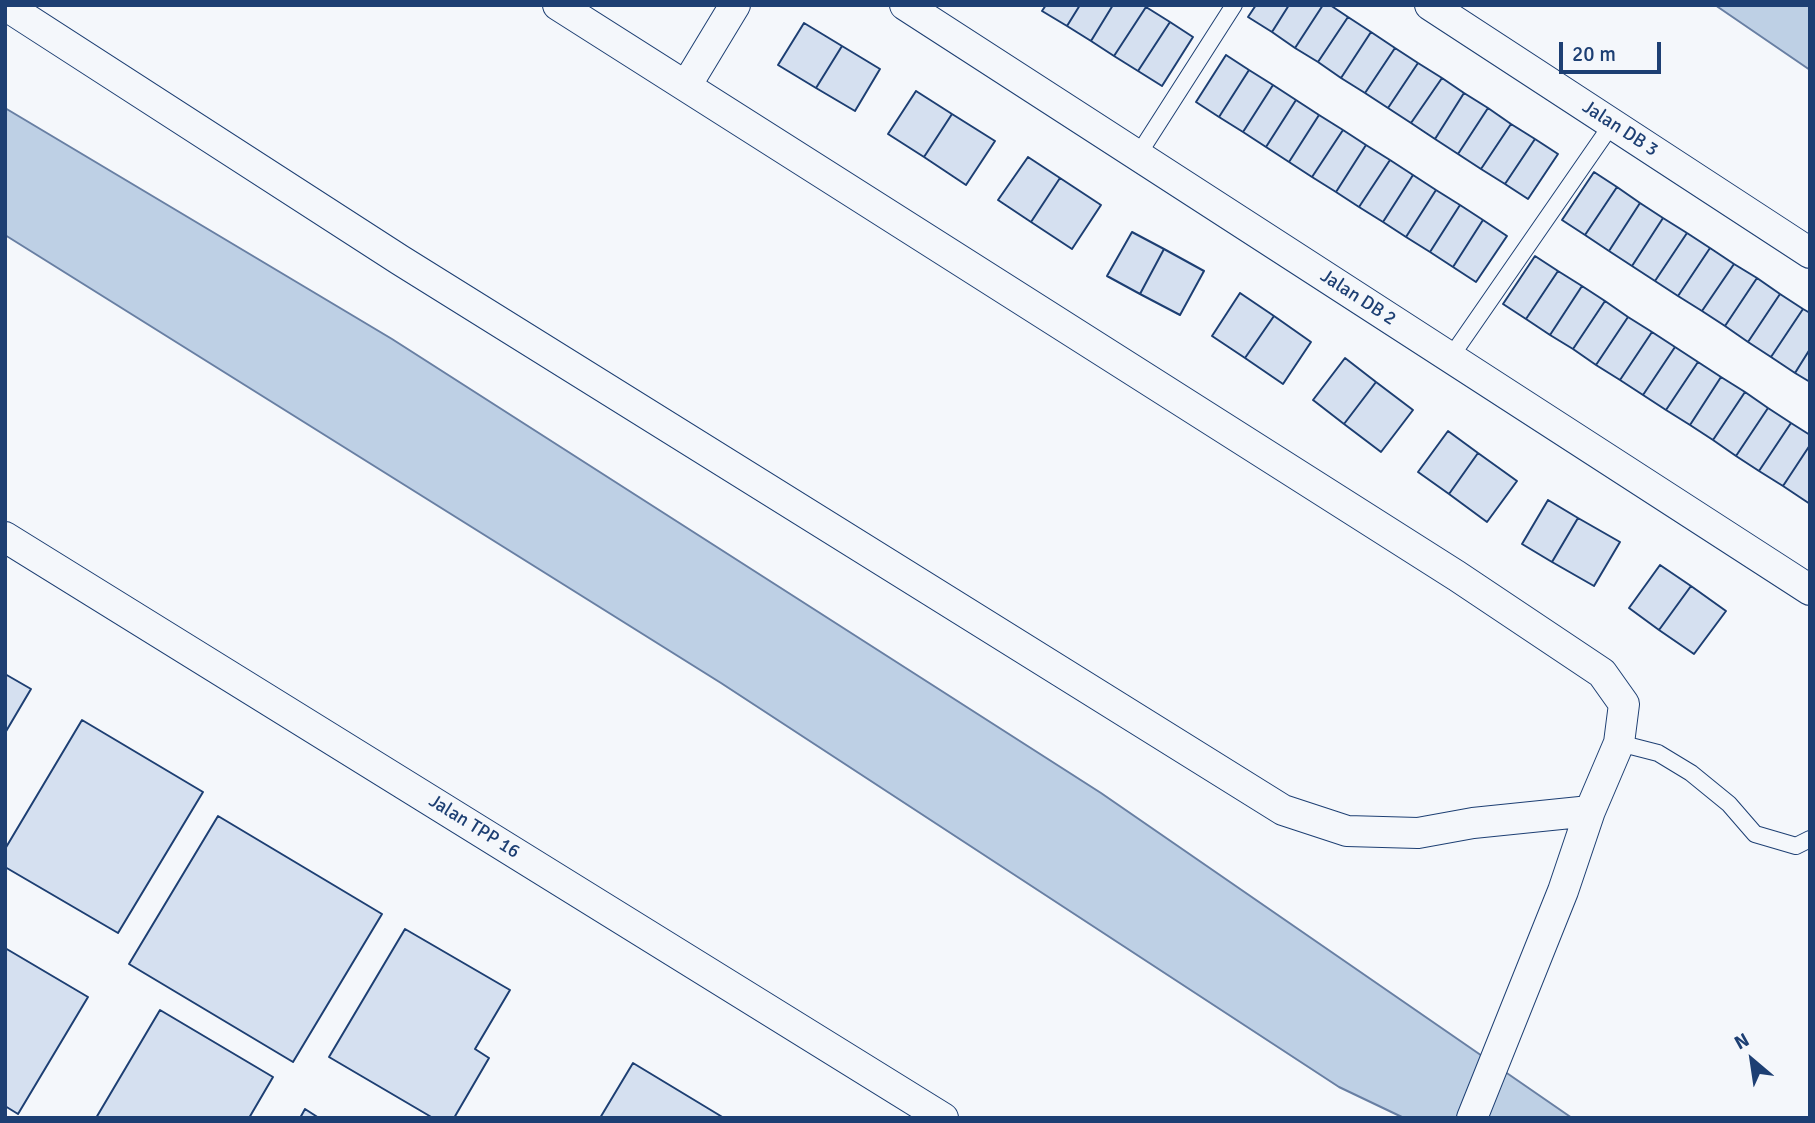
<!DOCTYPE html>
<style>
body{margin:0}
#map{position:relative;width:1815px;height:1123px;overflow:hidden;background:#f4f7fb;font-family:Signika,sans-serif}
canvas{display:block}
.frame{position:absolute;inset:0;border:7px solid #1d3f73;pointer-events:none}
.north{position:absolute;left:1717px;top:1025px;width:70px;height:70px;-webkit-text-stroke:5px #f4f7fb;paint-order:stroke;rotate:331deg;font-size:19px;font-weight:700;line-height:28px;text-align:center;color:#1d3f73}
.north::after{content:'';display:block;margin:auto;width:24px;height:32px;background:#1d3f73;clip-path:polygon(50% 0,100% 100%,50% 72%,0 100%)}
.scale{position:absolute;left:1559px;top:42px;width:102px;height:32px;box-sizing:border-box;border:4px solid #1d3f73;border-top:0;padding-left:9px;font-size:21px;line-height:24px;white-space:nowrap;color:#1d3f73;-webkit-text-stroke:5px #f4f7fb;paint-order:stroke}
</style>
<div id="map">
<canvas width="1815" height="1123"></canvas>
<div class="frame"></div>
<div class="north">N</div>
<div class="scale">20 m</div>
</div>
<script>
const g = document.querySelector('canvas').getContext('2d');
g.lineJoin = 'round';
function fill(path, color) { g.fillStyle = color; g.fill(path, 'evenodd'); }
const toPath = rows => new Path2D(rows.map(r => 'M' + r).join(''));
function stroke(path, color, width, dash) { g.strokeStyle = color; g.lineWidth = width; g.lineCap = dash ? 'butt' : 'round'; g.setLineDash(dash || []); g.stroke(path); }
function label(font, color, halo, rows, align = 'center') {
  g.font = font + ' Signika,sans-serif'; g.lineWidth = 5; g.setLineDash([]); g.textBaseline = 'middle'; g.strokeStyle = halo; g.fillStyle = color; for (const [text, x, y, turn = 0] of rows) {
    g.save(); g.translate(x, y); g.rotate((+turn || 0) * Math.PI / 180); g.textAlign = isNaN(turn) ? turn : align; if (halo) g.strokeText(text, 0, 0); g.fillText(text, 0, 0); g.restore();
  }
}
const water = toPath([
 [1715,5,1810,5,1810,70,1715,5],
 [5,108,392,339,1101,793,1572,1118,1404,1118,1339,1087,721,683,5,235,5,108]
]);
fill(water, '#bed0e5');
stroke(water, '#687fa3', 2);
const building = toPath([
 [1046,5,1080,5,1067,26,1042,11,1046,5],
 [1080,5,1113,5,1091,41,1067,26,1080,5],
 [1113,5,1143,5,1146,7,1114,56,1091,41,1113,5],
 [1256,5,1289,5,1272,32,1248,17,1256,5],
 [1289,5,1323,5,1295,48,1272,32,1289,5],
 [1323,5,1330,5,1348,17,1318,62,1295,48,1323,5],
 [1146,7,1170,22,1138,71,1114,56,1146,7],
 [1348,17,1371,32,1341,78,1318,62,1348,17],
 [1170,22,1193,37,1162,86,1138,71,1170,22],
 [804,23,842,46,816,88,778,65,804,23],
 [1371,32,1395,48,1365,93,1341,78,1371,32],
 [842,46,880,69,855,111,816,88,842,46],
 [1395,48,1418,63,1388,108,1365,93,1395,48],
 [1226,55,1249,70,1219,117,1196,102,1226,55],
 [1418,63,1442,78,1411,123,1388,108,1418,63],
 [1249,70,1273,85,1243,132,1219,117,1249,70],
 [1442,78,1464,93,1435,139,1411,123,1442,78],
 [1273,85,1296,100,1266,147,1243,132,1273,85],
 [916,91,952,114,924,157,888,134,916,91],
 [1464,93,1488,108,1458,154,1435,139,1464,93],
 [1296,100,1319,115,1289,162,1266,147,1296,100],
 [1488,108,1511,124,1481,169,1458,154,1488,108],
 [952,114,995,141,966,185,924,157,952,114],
 [1319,115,1343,130,1312,177,1289,162,1319,115],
 [1511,124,1535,139,1505,184,1481,169,1511,124],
 [1343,130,1366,145,1336,192,1312,177,1343,130],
 [1535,139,1558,154,1528,199,1505,184,1535,139],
 [1366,145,1390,160,1359,207,1336,192,1366,145],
 [1028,157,1060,178,1031,222,998,200,1028,157],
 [1390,160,1413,175,1383,222,1359,207,1390,160],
 [1594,172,1617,187,1585,235,1562,220,1594,172],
 [1413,175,1436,190,1406,237,1383,222,1413,175],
 [1060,178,1101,205,1072,249,1031,222,1060,178],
 [1617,187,1640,203,1609,251,1585,235,1617,187],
 [1436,190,1460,205,1430,252,1406,237,1436,190],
 [1640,203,1663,218,1632,266,1609,251,1640,203],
 [1460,205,1483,220,1453,267,1430,252,1460,205],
 [1663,218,1687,233,1655,281,1632,266,1663,218],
 [1483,220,1507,236,1476,282,1453,267,1483,220],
 [1132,232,1164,249,1140,294,1107,276,1132,232],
 [1687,233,1710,248,1678,296,1655,281,1687,233],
 [1710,248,1734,264,1702,311,1678,296,1710,248],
 [1164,249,1204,271,1180,315,1140,294,1164,249],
 [1535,256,1558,271,1526,319,1503,304,1535,256],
 [1734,264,1757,278,1725,326,1702,311,1734,264],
 [1558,271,1582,286,1550,335,1526,319,1558,271],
 [1757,278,1780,294,1748,342,1725,326,1757,278],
 [1582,286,1605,301,1573,349,1550,335,1582,286],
 [1240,293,1274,316,1245,358,1212,336,1240,293],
 [1780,294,1803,309,1771,357,1748,342,1780,294],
 [1605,301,1628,317,1596,365,1573,349,1605,301],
 [1803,309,1810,313,1810,349,1795,373,1771,357,1803,309],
 [1274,316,1311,342,1283,384,1245,358,1274,316],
 [1628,317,1652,332,1620,380,1596,365,1628,317],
 [1652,332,1675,347,1643,395,1620,380,1652,332],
 [1675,347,1698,362,1666,410,1643,395,1675,347],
 [1810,349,1810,382,1795,373,1810,349],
 [1345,358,1376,382,1344,424,1313,400,1345,358],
 [1698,362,1721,377,1690,425,1666,410,1698,362],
 [1721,377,1745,392,1713,440,1690,425,1721,377],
 [1376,382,1413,410,1381,452,1344,424,1376,382],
 [1745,392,1768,408,1736,456,1713,440,1745,392],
 [1768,408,1791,423,1759,471,1736,456,1768,408],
 [1791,423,1810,435,1810,445,1783,486,1759,471,1791,423],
 [1448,431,1478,453,1449,494,1418,472,1448,431],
 [1810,445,1810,504,1783,486,1810,445],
 [1478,453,1517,481,1487,522,1449,494,1478,453],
 [1548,500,1578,518,1552,562,1522,544,1548,500],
 [1578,518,1620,542,1594,586,1552,562,1578,518],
 [1660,565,1691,586,1659,630,1629,608,1660,565],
 [1691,586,1726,611,1694,654,1659,630,1691,586],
 [5,674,31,689,5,733,5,674],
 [82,720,203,792,118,933,5,867,5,849,82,720],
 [218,816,382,914,293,1062,129,964,218,816],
 [405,929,510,990,475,1049,489,1058,454,1118,433,1118,329,1057,405,929],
 [5,948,88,997,18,1114,5,1106,5,948],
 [160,1010,273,1077,249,1118,96,1118,160,1010],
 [633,1063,724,1118,600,1118,633,1063],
 [305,1109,319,1118,300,1118,305,1109]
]);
fill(building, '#d5e0f0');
stroke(building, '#1d3f73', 2);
const lane = toPath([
 [1138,155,1234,5],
 [1450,358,1612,124],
 [1619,743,1658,753,1691,773,1729,804,1755,834,1796,846,1810,839]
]);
const street = toPath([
 [5,5,400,260,1283,810,1347,831,1418,833,1473,823,1590,811],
 [558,5,1457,576,1602,673,1624,704,1619,743,1590,811,1563,891,1472,1118],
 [905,5,1810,590],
 [1430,5,1810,253],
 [686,86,735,5],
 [5,537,943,1118]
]);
stroke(lane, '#1d3f73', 18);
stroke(street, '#1d3f73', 32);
stroke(lane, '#f4f7fb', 16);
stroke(street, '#f4f7fb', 30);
label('19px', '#1d3f73', '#f4f7fb', [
 ["Jalan DB 3",1620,129,33],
 ["Jalan DB 2",1358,298,33],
 ["Jalan TPP 16",474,827,32]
]);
</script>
